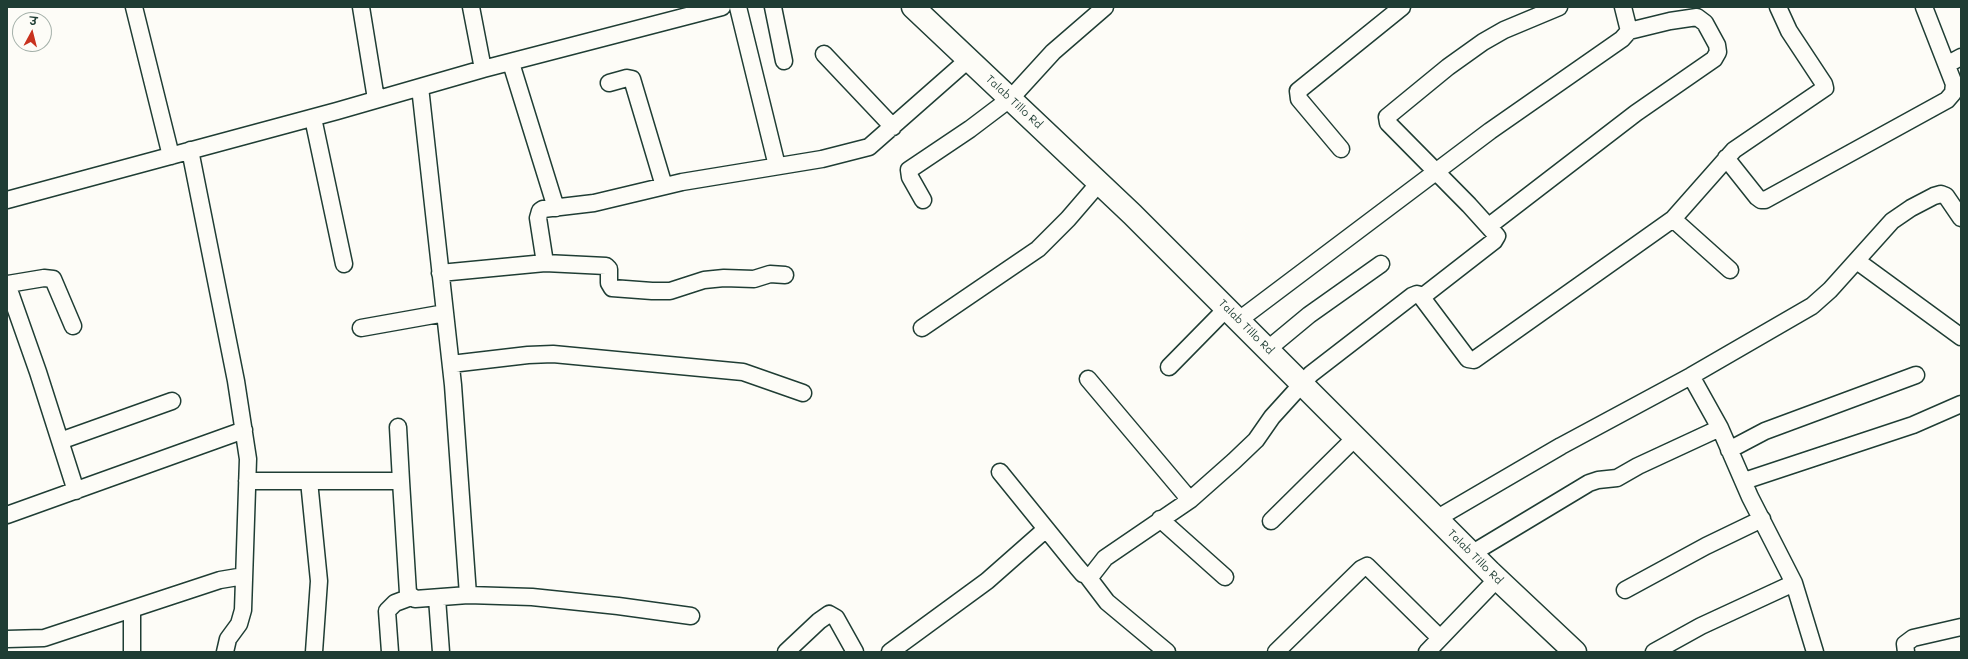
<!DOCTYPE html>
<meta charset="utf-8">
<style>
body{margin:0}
#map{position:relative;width:1968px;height:659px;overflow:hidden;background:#fdfcf7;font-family:Mali,"Playpen Sans Deva",sans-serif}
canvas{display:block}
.frame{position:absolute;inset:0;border:8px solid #1f3d34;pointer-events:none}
.north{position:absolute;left:12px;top:12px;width:40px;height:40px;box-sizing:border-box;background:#fdfcf7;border:1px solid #a4b0a9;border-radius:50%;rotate:7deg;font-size:11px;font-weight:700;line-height:16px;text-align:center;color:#1f3d34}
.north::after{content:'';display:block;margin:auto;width:14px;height:18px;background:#c8321e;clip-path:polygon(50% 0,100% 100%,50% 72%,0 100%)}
</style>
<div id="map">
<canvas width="1968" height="659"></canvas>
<div class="frame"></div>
<div class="north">उ</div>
</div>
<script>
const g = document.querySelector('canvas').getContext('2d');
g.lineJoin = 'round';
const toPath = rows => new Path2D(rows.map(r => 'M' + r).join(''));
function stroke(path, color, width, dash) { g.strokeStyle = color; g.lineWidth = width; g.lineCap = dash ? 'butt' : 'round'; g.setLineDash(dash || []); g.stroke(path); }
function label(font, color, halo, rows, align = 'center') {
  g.font = font + ' Mali,sans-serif'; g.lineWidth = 3; g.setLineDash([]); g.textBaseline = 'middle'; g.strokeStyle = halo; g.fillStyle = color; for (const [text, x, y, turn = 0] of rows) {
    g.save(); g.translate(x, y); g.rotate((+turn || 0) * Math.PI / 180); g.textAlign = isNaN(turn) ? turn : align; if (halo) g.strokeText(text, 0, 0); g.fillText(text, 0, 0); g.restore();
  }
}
const street = toPath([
 [134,7,171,156],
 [361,7,376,99],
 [471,7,483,69],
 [738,7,777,166],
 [773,7,784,61],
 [824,54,893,127],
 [511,63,556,208],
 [1948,64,1961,57],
 [609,83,627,78,632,79,664,186],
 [420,87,453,385,468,595],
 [313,118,344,264],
 [1341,149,1299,99,1298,91,1402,7],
 [190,150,236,381,248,459,243,610,239,624,228,639,225,652],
 [1726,158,1757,197,1761,200,1765,200,1947,100,1953,93,1954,84,1924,7],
 [7,200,337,111,483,69,722,7],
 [923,200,910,177,909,170,970,129,1011,98,1053,52,1105,7],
 [1673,219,1730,270],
 [1489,226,1636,113,1714,59,1718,52,1717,45,1705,23,1697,17,1670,21,1629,31],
 [1857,261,1961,337],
 [545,263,606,266,609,269,609,283,612,288,652,291,670,291,704,280,724,278,754,279,770,274,785,275],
 [440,273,545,263,538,218,540,211,543,209,594,203,682,182,822,159,869,147,969,59],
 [7,284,38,372,76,491],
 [8,284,44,278,53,279,73,326],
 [1422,297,1494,241,1497,236,1469,205,1388,123,1387,117,1448,67,1483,42,1504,30,1559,7],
 [1239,320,1490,131,1622,39,1629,31,1623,7],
 [361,328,445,313],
 [922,328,1038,249,1068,219,1099,183],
 [1268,349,1309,315,1381,264],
 [451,364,528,355,553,354,743,372,803,393],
 [1169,367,1227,308],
 [1691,376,1720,428,1750,497,1794,583,1815,652],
 [1088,379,1190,500],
 [398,427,401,481],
 [60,441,172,401],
 [1729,450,1765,431,1916,375],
 [1000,472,1077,567,1083,574,1091,576,1105,558,1190,500,1234,461,1256,440,1272,417,1311,374,1412,296,1417,294,1420,295,1468,359,1474,360,1673,219,1734,150,1825,88,1824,84,1789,31,1778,7],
 [247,481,401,481,408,593,415,599,468,595,532,597,618,606,691,616],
 [309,481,319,581,314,652],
 [1744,481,1913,425,1961,404],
 [7,515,244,430],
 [1160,519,1225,577],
 [1436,519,1561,446,1691,376,1812,306,1830,290,1892,221,1911,208,1934,196,1941,194,1946,196,1961,218],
 [1271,521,1356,437],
 [1471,554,1589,483,1598,480,1617,478,1638,466,1720,428],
 [1088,577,1107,602,1167,652],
 [1625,590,1706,546,1762,519],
 [437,598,441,652],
 [132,609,132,652],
 [7,639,44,638,220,580,244,576],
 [390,652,387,611,395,603,411,597],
 [786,652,819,621,829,614,836,618,855,652],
 [890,652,987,581,1046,529],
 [1276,652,1361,569,1367,566,1440,638],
 [1427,652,1497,579],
 [1654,652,1701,626,1794,583],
 [1906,652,1905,644,1913,638,1961,627]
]);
const secondary = toPath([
 [913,7,1132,214,1490,572,1575,652]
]);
stroke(street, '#1f3d34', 19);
stroke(secondary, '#1f3d34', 25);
stroke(street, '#fdfcf7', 16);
stroke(secondary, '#fdfcf7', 22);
label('11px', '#1f3d34', '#fdfcf7', [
 ["Talab Tillo Rd",1014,102,43],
 ["Talab Tillo Rd",1246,327,45],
 ["Talab Tillo Rd",1475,557,45]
]);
</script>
